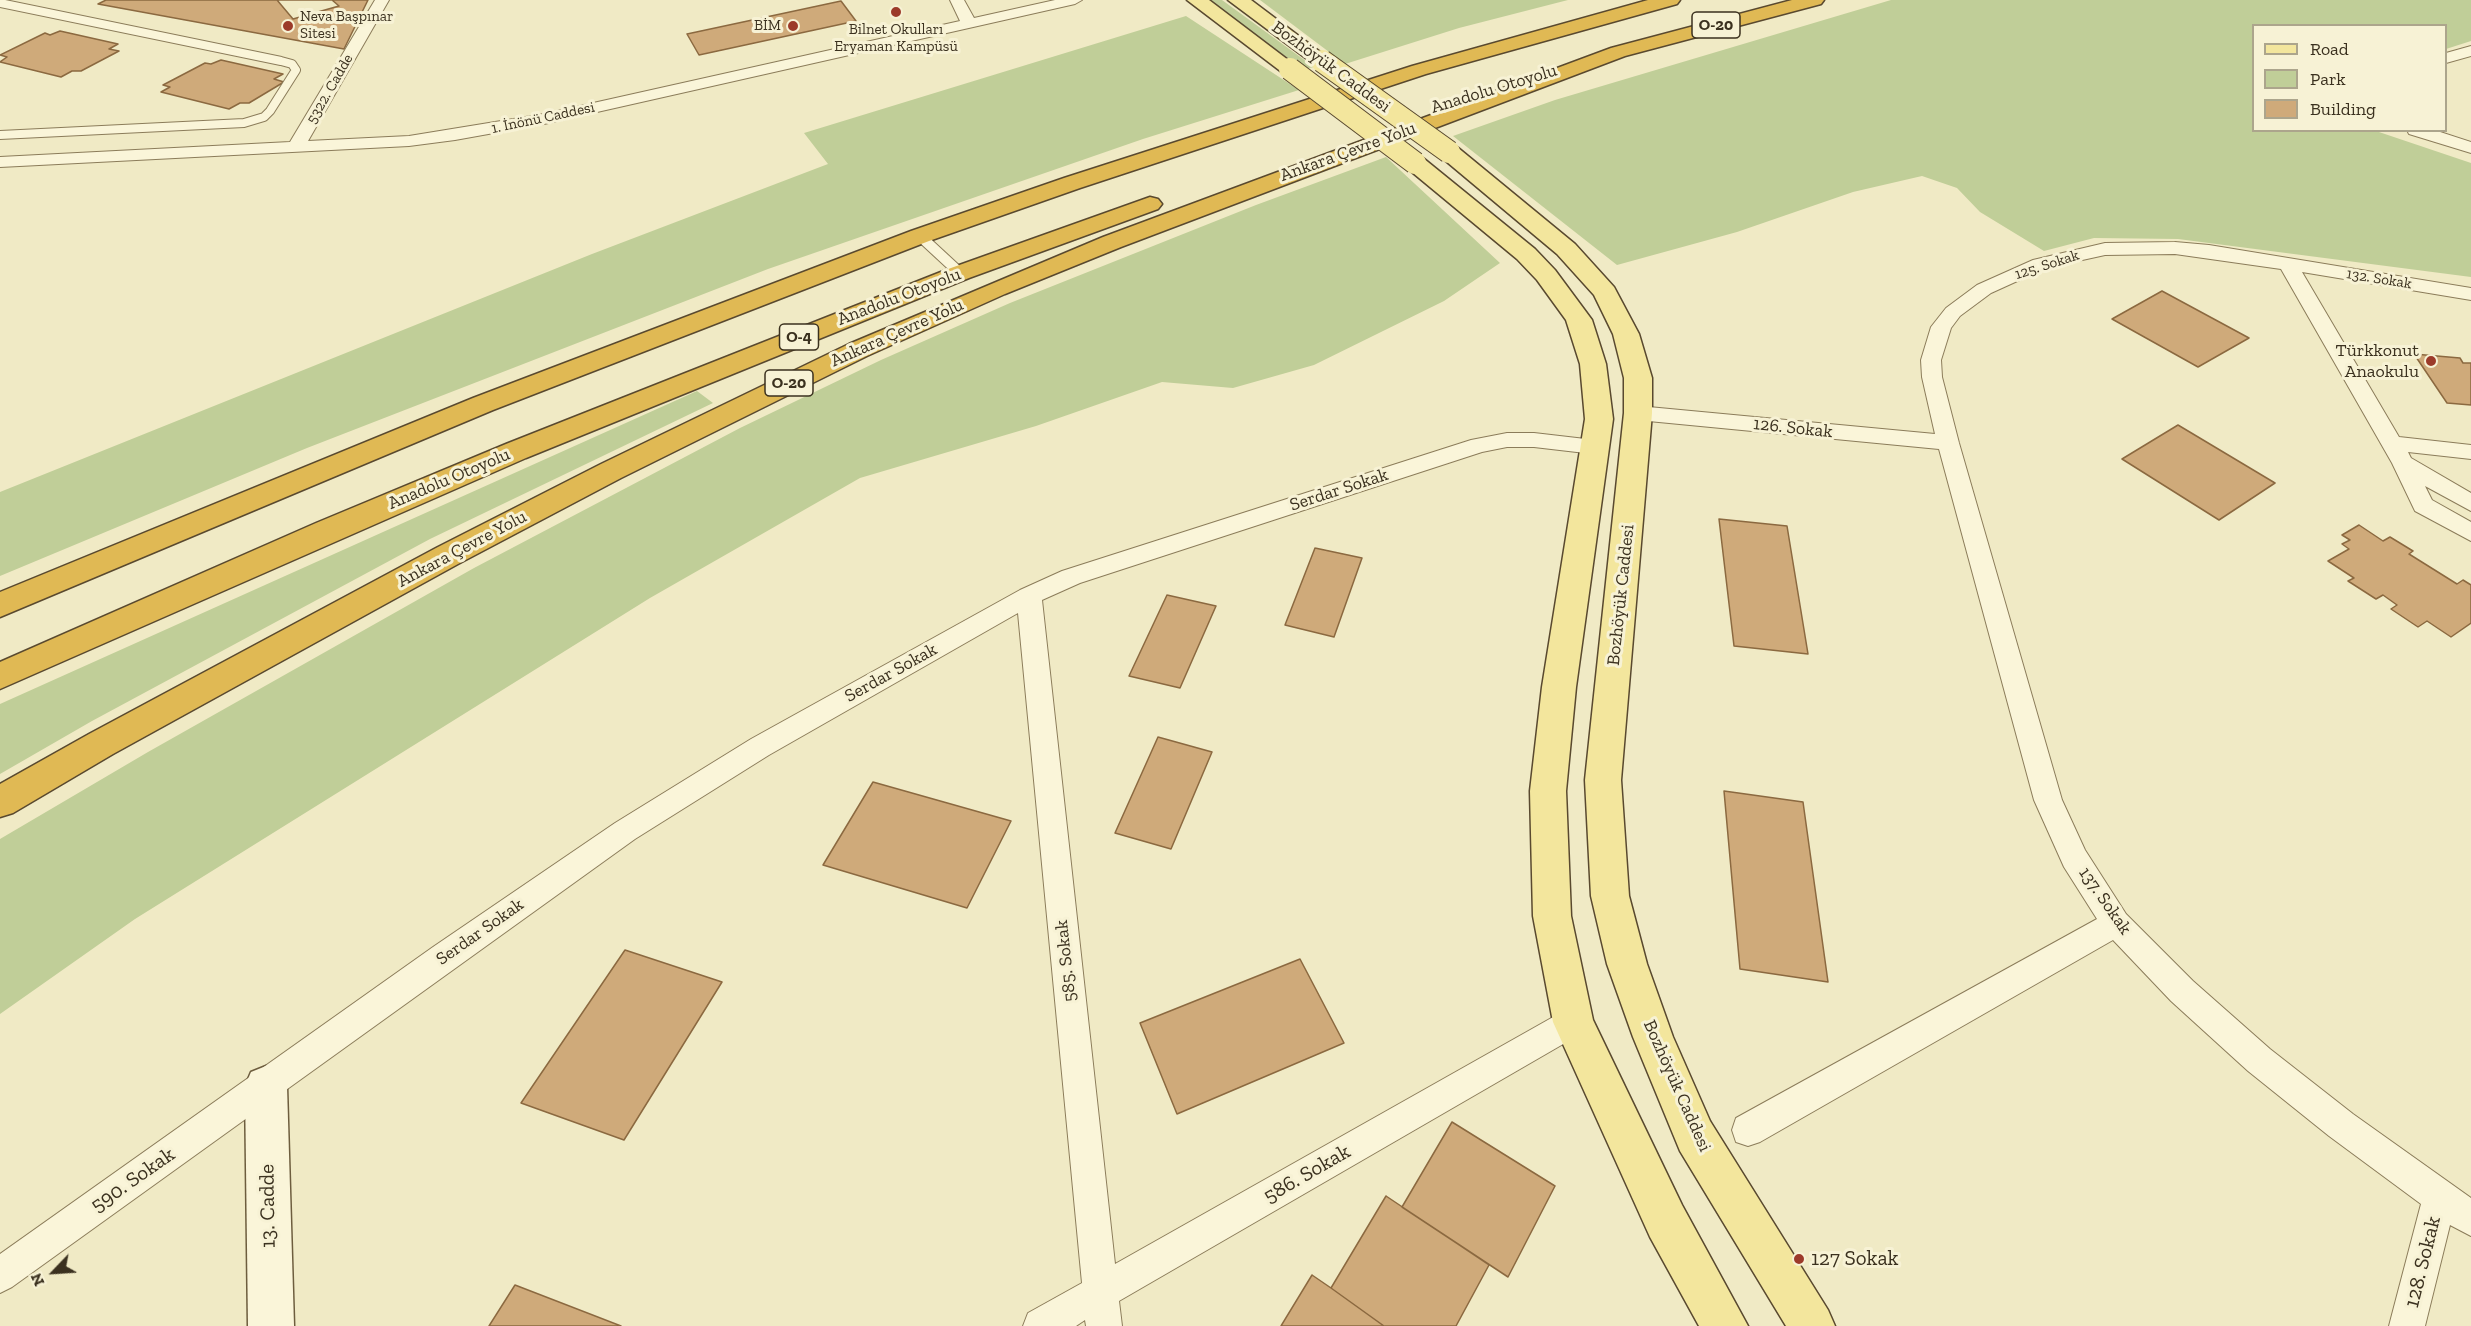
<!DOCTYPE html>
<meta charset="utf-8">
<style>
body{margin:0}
#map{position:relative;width:2471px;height:1326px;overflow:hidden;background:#f0eac5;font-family:"Zilla Slab",serif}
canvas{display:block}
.legend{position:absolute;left:2252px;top:24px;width:195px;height:108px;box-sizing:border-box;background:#f7f2d5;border:2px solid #aca58c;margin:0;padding:8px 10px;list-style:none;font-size:18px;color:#3b311f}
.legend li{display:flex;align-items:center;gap:12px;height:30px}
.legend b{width:30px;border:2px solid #aca58c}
.north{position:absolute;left:24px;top:1242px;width:60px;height:60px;-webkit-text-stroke:4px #f7f2d5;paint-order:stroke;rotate:245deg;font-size:16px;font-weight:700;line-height:24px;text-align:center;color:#3b311f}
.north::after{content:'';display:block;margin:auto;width:21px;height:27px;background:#3b311f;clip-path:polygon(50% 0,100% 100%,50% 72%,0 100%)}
</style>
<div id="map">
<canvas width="2471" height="1326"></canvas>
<ul class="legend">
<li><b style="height:8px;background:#f3e69d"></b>Road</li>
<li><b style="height:16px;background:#c0ce98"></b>Park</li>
<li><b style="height:16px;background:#cfaa7a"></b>Building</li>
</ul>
<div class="north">N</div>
</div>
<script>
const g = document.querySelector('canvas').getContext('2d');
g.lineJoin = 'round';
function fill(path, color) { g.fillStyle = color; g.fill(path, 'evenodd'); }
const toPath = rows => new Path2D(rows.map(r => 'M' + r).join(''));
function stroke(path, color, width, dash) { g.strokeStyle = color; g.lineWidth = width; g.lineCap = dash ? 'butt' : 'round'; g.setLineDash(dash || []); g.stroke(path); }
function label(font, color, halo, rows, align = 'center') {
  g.font = font + ' "Zilla Slab",serif'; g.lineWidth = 6; g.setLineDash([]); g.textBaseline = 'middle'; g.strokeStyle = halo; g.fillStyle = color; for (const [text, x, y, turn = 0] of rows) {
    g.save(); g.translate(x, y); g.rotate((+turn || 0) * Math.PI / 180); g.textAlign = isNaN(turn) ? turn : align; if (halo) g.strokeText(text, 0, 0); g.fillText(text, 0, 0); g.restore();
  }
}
fill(toPath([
 [1204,0,1222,0,1314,67,1304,69],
 [1260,0,1568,0,1459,28,1345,64],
 [1891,0,2471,0,2471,41,2446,49,2446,26,2254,26,2254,130,2376,131,2471,163,2471,277,2178,239,2094,238,2044,251,1980,212,1957,188,1922,176,1853,192,1737,232,1617,265,1453,136,1555,100],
 [1186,16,1299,90,1143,139,768,269,307,448,0,576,0,492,592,254,828,164,804,133],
 [1386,157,1500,263,1444,301,1314,365,1233,388,1162,382,1036,426,860,478,650,598,135,919,0,1014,0,839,148,752,474,568,740,428,881,360,1010,303,1256,205],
 [697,391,713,403,430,539,92,721,0,774,0,704]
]), '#c0ce98');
const building = toPath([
 [106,0,368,0,344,49,98,4,106,0],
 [277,0,332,0,339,6,293,19,277,0],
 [841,1,856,21,699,55,687,34,841,1],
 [60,31,118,44,109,49,119,51,81,71,72,71,61,77,0,62,7,57,0,55,45,33,50,35,60,31],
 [221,60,283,74,274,79,284,82,249,103,240,103,229,109,161,92,170,87,163,85,205,63,211,64,221,60],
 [2162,291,2249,338,2198,367,2112,319,2162,291],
 [2414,354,2460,358,2463,363,2471,363,2471,405,2447,403,2414,354],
 [2178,425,2275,483,2219,520,2122,459,2178,425],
 [1719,519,1787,526,1808,654,1734,646,1719,519],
 [2359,525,2383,541,2390,537,2413,551,2409,554,2457,584,2463,580,2471,585,2471,623,2451,637,2427,621,2418,627,2391,609,2397,605,2383,595,2376,599,2348,581,2354,578,2328,561,2349,549,2342,544,2350,540,2342,535,2359,525],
 [1315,548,1362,558,1334,637,1285,625,1315,548],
 [1167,595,1216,606,1180,688,1129,676,1167,595],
 [1158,737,1212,752,1171,849,1115,833,1158,737],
 [873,782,1011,821,967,908,823,865,873,782],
 [1724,791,1803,802,1828,982,1740,969,1724,791],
 [625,950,722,982,624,1140,521,1103,625,950],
 [1300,959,1344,1043,1177,1114,1140,1023,1300,959],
 [1452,1122,1555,1186,1508,1277,1402,1207,1452,1122],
 [1386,1196,1489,1265,1456,1326,1384,1326,1331,1288,1386,1196],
 [1312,1275,1331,1288,1384,1326,1281,1326,1312,1275],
 [515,1285,621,1326,489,1326,515,1285]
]);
fill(building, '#cfaa7a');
stroke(building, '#8b6940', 1.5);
const laneFar1 = toPath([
 [0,3,281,61,292,64,296,70,270,111,264,117,244,123,0,135]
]);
const lane = toPath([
 [920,236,960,273]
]);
const street = toPath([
 [375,0,389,0,308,141,409,136,544,114,960,21,950,0,964,0,974,18,1055,0,1082,0,1075,4,544,124,455,140,409,146,0,167,0,157,290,142,375,0],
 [2471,46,2471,56,2446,63,2446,53,2471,46],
 [2407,130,2434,130,2471,142,2471,153,2409,134,2407,130],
 [2175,242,2209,245,2471,288,2471,300,2302,272,2399,437,2471,445,2471,459,2408,452,2411,458,2471,493,2471,511,2425,486,2432,500,2471,522,2471,541,2415,511,2392,463,2281,269,2175,254,2105,255,2046,268,1991,293,1960,316,1951,328,1941,360,1942,377,1959,443,2062,800,2085,850,2126,914,2193,981,2270,1049,2353,1114,2471,1198,2471,1236,2450,1225,2425,1326,2389,1326,2421,1204,2329,1136,2248,1071,2171,1001,2113,940,1760,1142,1748,1146,1736,1142,1732,1130,1736,1118,2097,919,2064,867,2034,800,1939,449,1638,420,1630,418,1627,413,1630,408,1638,406,1935,434,1922,377,1921,360,1931,327,1946,308,1977,285,2033,260,2105,243,2175,242],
 [1507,433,1534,433,1594,440,1602,442,1605,447,1602,452,1594,454,1534,447,1507,447,1482,452,1080,583,1042,600,1115,1264,1562,1012,1573,1007,1584,1012,1589,1022,1584,1032,1119,1301,1122,1326,1086,1326,1085,1320,1076,1326,1023,1326,1028,1313,1082,1283,1018,613,769,755,635,839,12,1287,0,1293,0,1254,433,947,615,823,751,739,1020,590,1062,571,1471,440,1507,433]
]);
const secondary = toPath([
 [266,1066,281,1072,287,1086,294,1326,248,1326,245,1086,251,1072,266,1066]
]);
const primary = toPath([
 [1187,0,1209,0,1300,69,1297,73,1283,73,1187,0],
 [1228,0,1251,0,1332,61,1329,65,1315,65,1228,0],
 [1449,145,1457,147,1575,244,1614,287,1639,334,1652,378,1652,413,1621,780,1629,896,1647,964,1673,1037,1710,1121,1828,1310,1835,1326,1786,1326,1680,1151,1633,1037,1607,964,1591,896,1585,780,1624,413,1624,378,1613,334,1594,295,1557,254,1441,157,1438,152,1441,147,1449,145],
 [1415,156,1423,158,1535,249,1555,270,1592,320,1606,364,1613,419,1576,687,1566,791,1571,916,1593,1020,1682,1205,1748,1326,1699,1326,1650,1237,1553,1022,1533,916,1530,791,1542,687,1585,419,1580,364,1566,320,1537,280,1517,259,1407,168,1404,163,1407,158,1415,156]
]);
const highway = toPath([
 [1648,0,1680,0,1677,4,1426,74,1080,188,929,241,493,410,0,617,0,592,473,398,911,231,1064,178,1412,66,1648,0],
 [1792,0,1824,0,1821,4,1625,56,1121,247,1005,294,867,356,621,478,458,564,113,754,13,813,0,817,0,784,89,734,436,548,601,464,849,344,1103,237,1611,48,1792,0],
 [1150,197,1158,199,1162,204,1158,209,969,278,526,458,0,689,0,662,316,523,506,444,951,268,1150,197]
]);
stroke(laneFar1, '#8b7c5a', 10);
stroke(lane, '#8b7c5a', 12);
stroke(street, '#8b7c5a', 2);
stroke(secondary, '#6d5d3e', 3);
stroke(primary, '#59492f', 3);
stroke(highway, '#59492f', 3);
stroke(laneFar1, '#faf5d9', 8);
stroke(lane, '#faf5d9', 10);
fill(street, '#faf5d9');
fill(secondary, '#faf5d9');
fill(primary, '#f3e69d');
fill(highway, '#e0b954');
const primaryBridge = toPath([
 [1322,61,1449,152],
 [1290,69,1415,163]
]);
stroke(primaryBridge, '#59492f', 24, []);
stroke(primaryBridge, '#f3e69d', 22);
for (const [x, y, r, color] of [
 [896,12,6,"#9c3a29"],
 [288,26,6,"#9c3a29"],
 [793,26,6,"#9c3a29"],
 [2431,361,6,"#9c3a29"],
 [1799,1259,6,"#9c3a29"]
]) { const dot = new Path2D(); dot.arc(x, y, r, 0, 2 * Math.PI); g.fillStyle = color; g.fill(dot); stroke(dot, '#f7f2d5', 2); }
label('15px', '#3b311f', '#f7f2d5', [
 ["Neva Başpınar",300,17],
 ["Sitesi",300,34],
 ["BİM",781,26,"right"],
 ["Bilnet Okulları",896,30,"center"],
 ["Eryaman Kampüsü",896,47,"center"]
], 'left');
label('15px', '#3b311f', '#f7f2d5', [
 ["5322. Cadde",330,89,-60],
 ["1. İnönü Caddesi",543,118,-12],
 ["125. Sokak",2047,265,-18],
 ["132. Sokak",2379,279,9]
]);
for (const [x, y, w] of [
 [1716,25,48],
 [799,337,39],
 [789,383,48]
]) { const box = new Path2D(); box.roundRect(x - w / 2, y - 13, w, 26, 4.5); g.fillStyle = '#f7f2d5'; g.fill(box); stroke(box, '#3b311f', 1.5); }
label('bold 16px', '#3b311f', null, [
 ["O-20",1716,25],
 ["O-4",799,337],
 ["O-20",789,383]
]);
label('18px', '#3b311f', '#f7f2d5', [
 ["Bozhöyük Caddesi",1331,67,36],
 ["Anadolu Otoyolu",1494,89,-17],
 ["Ankara Çevre Yolu",1348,152,-20],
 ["Anadolu Otoyolu",899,297,-21],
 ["Ankara Çevre Yolu",897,333,-24],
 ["126. Sokak",1793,428,6],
 ["Anadolu Otoyolu",449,479,-23],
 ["Serdar Sokak",1339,490,-18],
 ["Ankara Çevre Yolu",462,549,-28],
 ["Bozhöyük Caddesi",1621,595,-84],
 ["Serdar Sokak",891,673,-29],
 ["137. Sokak",2105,901,55],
 ["Serdar Sokak",480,932,-35],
 ["585. Sokak",1066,961,-96],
 ["Bozhöyük Caddesi",1677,1086,66]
]);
label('18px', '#3b311f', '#f7f2d5', [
 ["Türkkonut",2419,351],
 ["Anaokulu",2419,372]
], 'right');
label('21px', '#3b311f', '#f7f2d5', [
 ["586. Sokak",1307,1174,-30],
 ["590. Sokak",133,1180,-35],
 ["13. Cadde",268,1206,-91],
 ["128. Sokak",2423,1262,-76]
]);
label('21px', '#3b311f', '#f7f2d5', [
 ["127 Sokak",1811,1259]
], 'left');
</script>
